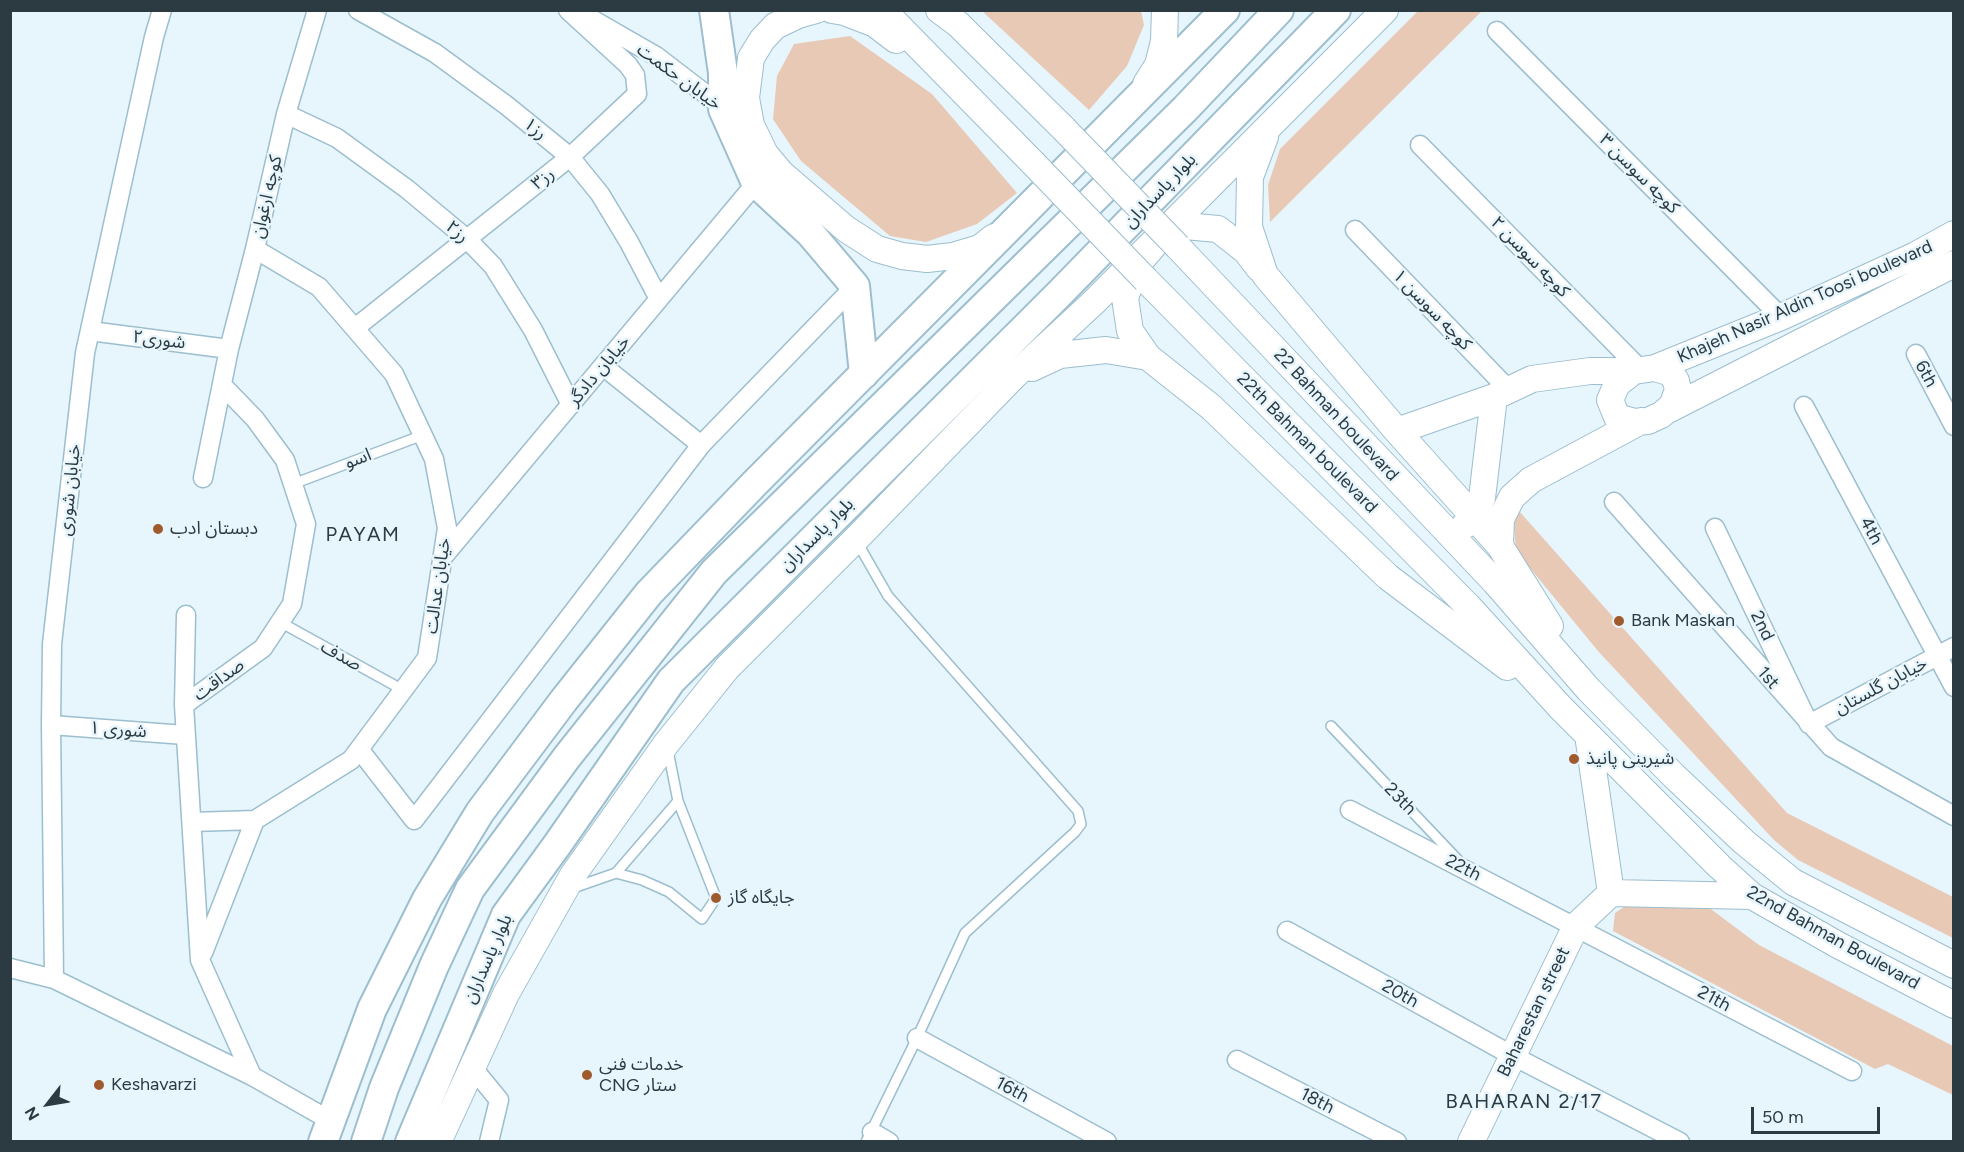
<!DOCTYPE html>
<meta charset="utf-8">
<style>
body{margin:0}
#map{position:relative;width:1964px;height:1152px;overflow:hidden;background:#e7f5fc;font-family:Figtree,sans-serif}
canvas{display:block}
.frame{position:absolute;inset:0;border:12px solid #2c3a41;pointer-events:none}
.north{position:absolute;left:18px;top:1074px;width:60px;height:60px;-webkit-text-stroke:4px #e7f5fc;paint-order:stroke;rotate:239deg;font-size:16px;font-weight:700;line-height:24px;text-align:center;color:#2c3a41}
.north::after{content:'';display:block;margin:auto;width:21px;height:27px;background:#2c3a41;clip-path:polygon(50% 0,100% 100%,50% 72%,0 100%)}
.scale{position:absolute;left:1751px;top:1107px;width:129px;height:27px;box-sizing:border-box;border:3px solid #2c3a41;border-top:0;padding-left:8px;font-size:18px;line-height:21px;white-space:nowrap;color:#2c3a41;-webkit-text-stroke:4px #e7f5fc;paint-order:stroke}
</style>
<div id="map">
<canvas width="1964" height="1152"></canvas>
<div class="frame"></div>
<div class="north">N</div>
<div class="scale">50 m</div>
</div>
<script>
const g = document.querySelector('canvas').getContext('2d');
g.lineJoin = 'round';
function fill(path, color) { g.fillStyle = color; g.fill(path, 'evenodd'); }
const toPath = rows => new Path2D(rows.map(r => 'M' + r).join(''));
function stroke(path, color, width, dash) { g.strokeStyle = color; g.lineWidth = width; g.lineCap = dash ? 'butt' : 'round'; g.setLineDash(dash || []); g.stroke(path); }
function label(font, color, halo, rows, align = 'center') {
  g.font = font + ' Figtree,"Noto Sans Arabic",sans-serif'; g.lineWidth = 5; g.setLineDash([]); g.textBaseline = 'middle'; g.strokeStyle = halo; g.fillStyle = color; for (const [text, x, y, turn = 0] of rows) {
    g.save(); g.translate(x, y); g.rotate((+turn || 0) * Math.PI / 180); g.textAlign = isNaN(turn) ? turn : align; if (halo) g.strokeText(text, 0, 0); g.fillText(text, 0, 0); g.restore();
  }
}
fill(toPath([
 [1419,10,1482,11,1270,222,1268,185,1280,149],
 [982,11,1141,11,1144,25,1127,66,1089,110],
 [850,36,932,94,1017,193,977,224,926,242,890,236,801,161,773,119,777,76,794,44],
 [1519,511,1787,813,1953,897,1953,938,1798,860,1774,840,1598,651,1516,551,1514,525],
 [1633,901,1700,901,1759,945,1953,1046,1953,1095,1888,1064,1875,1069,1613,931,1615,913]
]), '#e8c9b6');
const lane = toPath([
 [293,484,423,435],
 [857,542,888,596,1078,811,1081,824,1075,832,965,933,917,1038,866,1142],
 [280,622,403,690],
 [1331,726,1459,861],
 [616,873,678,801],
 [573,888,616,873,642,880,669,892,702,919,716,898,678,801,668,751]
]);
const street = toPath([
 [358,10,435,53,506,105,570,157,600,194,629,242,659,299],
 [583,14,656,56,729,112],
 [1497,31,1781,317],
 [286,114,337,138,407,189,467,239,493,266,533,330,571,405],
 [1420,145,1640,369],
 [1355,230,1509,390],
 [355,328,570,157,637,94,635,75,628,65,568,10],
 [90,331,229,349],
 [1916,354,1954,426],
 [603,366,701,445],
 [222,385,255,419,285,460,306,524,292,604,263,648,184,705,200,960,252,1076],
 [1804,406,1954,687],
 [203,478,229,349,255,249,286,114,317,10],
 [1614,502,1831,747,1954,816],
 [1715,528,1809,724,1954,647],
 [443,557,756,183],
 [184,705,186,615],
 [51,725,185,735],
 [359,749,414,820,701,445,855,286],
 [1350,810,1852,1071],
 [192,822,255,820,351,760,427,658,447,528,434,459,394,374,319,287,255,249],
 [1287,931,1513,1056,1680,1142],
 [203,953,255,820],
 [10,968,54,979,252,1076,331,1121],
 [54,979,51,725,52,644,85,353,154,37,162,10],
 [917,1038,1107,1142],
 [1237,1060,1397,1142],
 [472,1067,499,1100,489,1142],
 [872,1132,889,1142]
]);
const secondary = toPath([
 [816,10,798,15,775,26,762,40,751,58,746,98,751,125,765,154,781,173,846,229,877,249,902,256,927,259,953,256,980,248,994,237],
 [832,10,844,12,875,24,896,40],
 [883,10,1033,163],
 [939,10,958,24,1064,129],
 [1146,84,1158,65,1164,41,1165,10],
 [1265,137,1250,177,1249,227,1265,275,1397,431,1500,546,1550,626],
 [1178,247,1495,582,1589,690,1674,776,1744,842,1793,882,1954,965],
 [1146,280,1468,606,1560,707,1719,866,1752,896,1838,945,1954,1005],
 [1148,357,1130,331,1125,298,1136,266,1156,243,1185,226,1218,229,1246,251,1259,268],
 [1032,368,1060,355,1106,350,1148,357,1211,407,1388,577,1507,667],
 [1655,368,1781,317,1916,255,1954,234],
 [1655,368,1671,373,1676,381,1678,390,1672,406,1661,415,1648,421,1634,422,1617,417,1610,400,1617,384,1634,371,1655,368],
 [1666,411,1954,264],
 [1397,431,1494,397,1532,379,1590,371,1634,371],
 [1465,525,1475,516,1482,498,1494,397],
 [1500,546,1501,519,1512,497,1531,480,1641,421],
 [1588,735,1611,893],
 [1611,893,1752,896],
 [438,1142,506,994,573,875,666,744,727,668,856,539,1013,377,1094,302,1385,10],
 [1471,1142,1576,926,1611,893]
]);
const primary = toPath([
 [714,10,723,73,723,109,756,183,810,233,855,286,864,374],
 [323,1142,372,1009,427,899,480,812,564,700,649,593,755,483,1225,10],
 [366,1142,384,1088,434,966,470,889,567,757,714,572,1185,109,1279,10],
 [410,1142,506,915,557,845,671,681,1060,293,1336,10]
]);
stroke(lane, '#9cbece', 12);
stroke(street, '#9cbece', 21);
stroke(secondary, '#9cbece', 28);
stroke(primary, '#9cbece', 32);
stroke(lane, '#fff', 9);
stroke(street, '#fff', 18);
stroke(secondary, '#fff', 26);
stroke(primary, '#fff', 28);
const secondaryBridge = toPath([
 [1064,129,1178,247],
 [1033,163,1146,280]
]);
stroke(secondaryBridge, '#9cbece', 28, []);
stroke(secondaryBridge, '#fff', 26);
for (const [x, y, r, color] of [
 [158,529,6,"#9f5a2d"],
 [1619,621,6,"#9f5a2d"],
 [1574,759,6,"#9f5a2d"],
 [716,898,6,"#9f5a2d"],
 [587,1075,6,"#9f5a2d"],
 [99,1085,6,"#9f5a2d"]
]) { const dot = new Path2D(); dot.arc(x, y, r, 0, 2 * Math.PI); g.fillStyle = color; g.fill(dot); stroke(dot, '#e7f5fc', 2); }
label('18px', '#2c3a41', '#e7f5fc', [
 ["خیابان حکمت",679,77,36],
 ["رز۱",535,129,39],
 ["کوچه سوسن ۳",1639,174,45],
 ["رز۳",543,179,-38],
 ["بلوار پاسداران",1160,191,-46],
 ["کوچه ارغوان",267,197,-77],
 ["رز۲",457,232,41],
 ["کوچه سوسن ۲",1530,257,46],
 ["Khajeh Nasir Aldin Toosi boulevard",1805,302,-24],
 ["کوچه سوسن ۱",1432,310,46],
 ["شوری۲",159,340,7],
 ["خیابان دادگر",599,371,-50],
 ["6th",1926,374,62],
 ["22 Bahman boulevard",1336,415,47],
 ["22th Bahman boulevard",1307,443,45],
 ["اسو",358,459,-21],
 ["خیابان شوری",70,490,-84],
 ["4th",1871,531,62],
 ["بلوار پاسداران",817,535,-45],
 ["خیابان عدالت",438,586,-82],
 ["2nd",1762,626,64],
 ["صدف",341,656,29],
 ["1st",1768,678,49],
 ["صداقت",219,680,-36],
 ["خیابان گلستان",1881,686,-28],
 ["شوری ۱",118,730,4],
 ["23th",1400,799,46],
 ["22th",1463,868,27],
 ["22nd Bahman Boulevard",1833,938,29],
 ["بلوار پاسداران",488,959,-66],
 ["20th",1400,994,29],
 ["21th",1714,999,28],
 ["Baharestan street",1534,1012,-64],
 ["16th",1012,1090,28],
 ["18th",1317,1101,27]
]);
label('18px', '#2c3a41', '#e7f5fc', [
 ["دبستان ادب",170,529],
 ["Bank Maskan",1631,621],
 ["شیرینی پانیذ",1586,759],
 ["جایگاه گاز",728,898],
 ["خدمات فنی‌",599,1065],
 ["CNG ستار",599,1086],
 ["Keshavarzi",111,1085]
], 'left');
g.letterSpacing = '1.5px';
label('20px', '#2c3a41', '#e7f5fc', [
 ["PAYAM",363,535],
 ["BAHARAN 2/17",1524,1102]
]);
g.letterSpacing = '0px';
</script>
